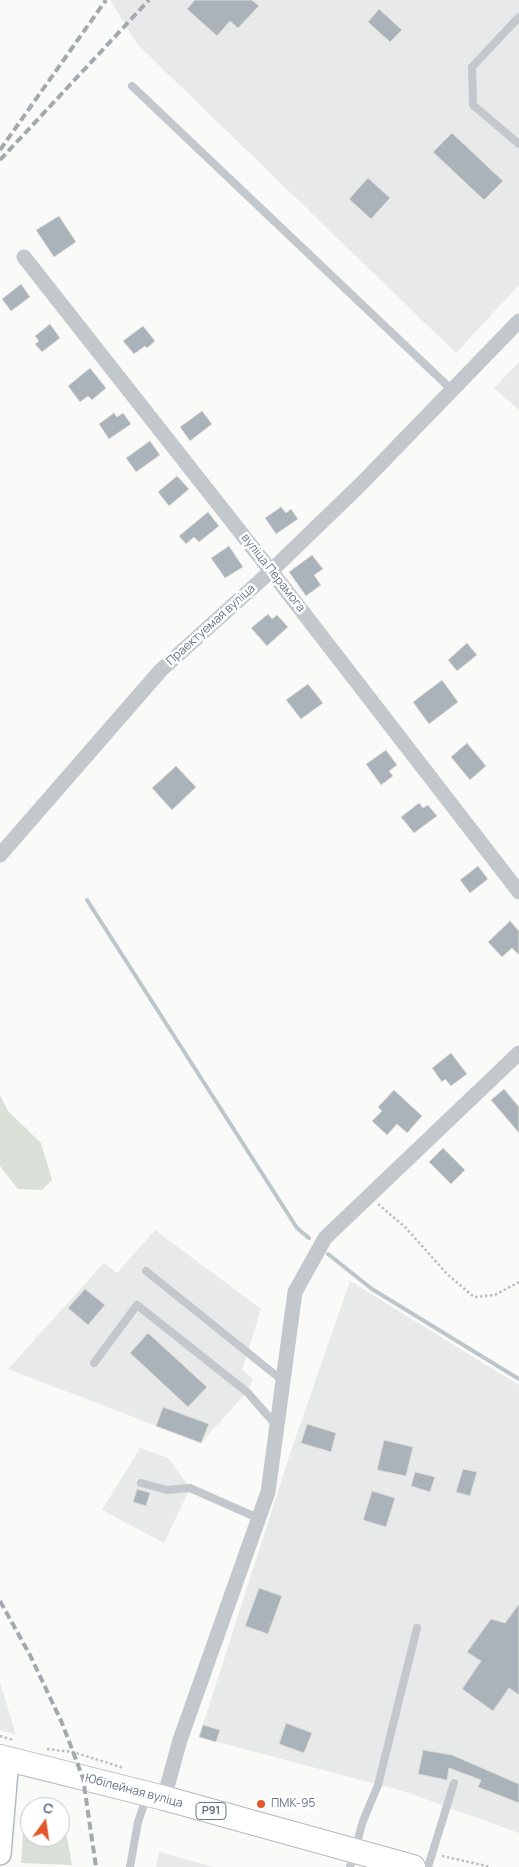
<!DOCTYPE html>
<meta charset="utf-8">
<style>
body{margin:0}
#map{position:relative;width:519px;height:1867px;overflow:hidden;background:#fafaf8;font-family:Manrope,sans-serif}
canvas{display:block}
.north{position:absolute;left:20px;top:1797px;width:50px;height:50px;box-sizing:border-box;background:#fff;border:1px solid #c1c8cd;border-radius:50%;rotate:14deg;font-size:14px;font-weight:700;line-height:20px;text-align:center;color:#657683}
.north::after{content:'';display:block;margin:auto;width:18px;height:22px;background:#e4572e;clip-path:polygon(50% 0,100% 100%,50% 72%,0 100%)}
</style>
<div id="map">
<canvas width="519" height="1867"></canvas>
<div class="north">С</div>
</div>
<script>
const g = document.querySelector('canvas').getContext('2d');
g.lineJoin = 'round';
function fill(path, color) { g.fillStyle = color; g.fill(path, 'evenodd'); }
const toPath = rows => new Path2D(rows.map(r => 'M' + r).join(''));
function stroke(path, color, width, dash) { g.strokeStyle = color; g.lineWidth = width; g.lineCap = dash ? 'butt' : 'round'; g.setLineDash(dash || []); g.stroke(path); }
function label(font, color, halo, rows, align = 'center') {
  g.font = font + ' Manrope,sans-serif'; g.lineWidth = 5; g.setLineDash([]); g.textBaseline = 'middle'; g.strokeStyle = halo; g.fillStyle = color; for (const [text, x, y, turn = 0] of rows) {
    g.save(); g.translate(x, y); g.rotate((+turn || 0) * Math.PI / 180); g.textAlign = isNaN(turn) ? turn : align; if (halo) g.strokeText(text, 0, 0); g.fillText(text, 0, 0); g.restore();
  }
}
fill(toPath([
 [110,0,519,0,519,285,456,353,138,45],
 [519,362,519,410,494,388],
 [155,1230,261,1309,242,1370,253,1379,247,1392,201,1443,8,1369,104,1263,117,1273],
 [350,1281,519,1385,519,1833,406,1792,199,1737,289,1457],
 [140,1448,168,1458,190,1488,164,1543,102,1510],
 [0,1682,16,1735,0,1730],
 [159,1852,214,1867,156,1867]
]), '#e8e9e9');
fill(toPath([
 [0,1095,8,1111,41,1143,52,1180,42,1190,18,1189,0,1166],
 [30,1814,30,1837,60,1837,60,1828,67,1837,72,1865,21,1863,24,1819]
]), '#dadfd7');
stroke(toPath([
 [87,900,297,1228,309,1238],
 [328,1254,372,1289,519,1379]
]), '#bbc7cb', 4);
const building = toPath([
 [195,0,252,0,259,6,238,28,230,21,217,36,187,9,195,0],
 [379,9,402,30,390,42,368,22,379,9],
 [452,133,503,181,484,200,433,152,452,133],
 [368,178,390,198,371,219,349,199,368,178],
 [59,216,76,242,54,257,36,230,59,216],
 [21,284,30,297,11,311,2,299,21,284],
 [50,324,60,338,42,352,35,344,39,341,35,336,50,324],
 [143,326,155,341,147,348,145,346,134,354,123,341,143,326],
 [90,368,106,388,92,400,88,396,80,402,68,386,90,368],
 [202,411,212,424,190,441,180,427,202,411],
 [114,413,117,417,123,413,131,424,109,439,99,424,114,413],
 [150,441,160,455,136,472,126,458,150,441],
 [177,476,189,489,169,506,158,492,177,476],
 [281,507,286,513,291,509,298,519,276,534,265,518,281,507],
 [208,512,219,526,199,542,194,537,186,544,179,536,208,512],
 [229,546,243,567,225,578,211,558,229,546],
 [312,555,323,569,314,575,321,585,306,596,289,572,312,555],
 [268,614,272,619,277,615,288,627,267,646,251,628,268,614],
 [467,643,477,655,457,671,448,660,467,643],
 [442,680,458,702,429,724,413,702,442,680],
 [308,684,323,703,301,719,286,700,308,684],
 [467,743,486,766,470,780,451,757,467,743],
 [386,750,397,765,389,771,393,776,381,785,366,764,386,750],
 [176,766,196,787,172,810,152,788,176,766],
 [419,803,423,808,428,805,437,816,414,833,401,817,419,803],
 [478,866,488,879,470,893,460,880,478,866],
 [510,921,519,931,519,955,512,948,502,957,488,942,510,921],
 [451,1053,467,1074,451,1086,445,1079,442,1082,432,1068,451,1053],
 [504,1089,519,1107,519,1133,491,1100,504,1089],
 [394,1090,422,1116,407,1133,397,1124,387,1135,372,1121,382,1111,378,1107,394,1090],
 [443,1148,465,1170,451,1184,429,1162,443,1148],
 [85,1289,105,1305,88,1325,68,1308,85,1289],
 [148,1333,207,1387,188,1407,130,1353,148,1333],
 [163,1407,209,1424,201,1443,156,1426,163,1407],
 [307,1424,336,1433,331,1452,301,1443,307,1424],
 [384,1440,413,1447,406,1476,377,1470,384,1440],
 [463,1469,477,1472,470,1496,456,1492,463,1469],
 [415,1472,435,1477,430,1492,411,1486,415,1472],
 [137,1489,150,1493,146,1506,133,1502,137,1489],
 [372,1491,395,1498,386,1527,363,1520,372,1491],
 [259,1588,282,1596,268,1634,245,1626,259,1588],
 [519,1604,519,1695,509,1688,493,1711,462,1689,481,1661,467,1652,491,1619,505,1623,519,1604],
 [286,1723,312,1733,304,1753,279,1744,286,1723],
 [203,1725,220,1730,216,1742,199,1737,203,1725],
 [423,1750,452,1755,519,1784,519,1803,478,1787,481,1780,449,1768,447,1780,418,1774,423,1750]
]);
fill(building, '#aab3b9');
stroke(building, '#dcdcda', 1);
const secondary = toPath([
 [0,1854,8,1759]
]);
const primary = toPath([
 [0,1757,164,1798,413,1867]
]);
stroke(secondary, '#b3babf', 24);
stroke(primary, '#b5babe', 26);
stroke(toPath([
 [378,1204,406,1228,447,1274,474,1297,495,1295,519,1282],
 [0,1736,13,1740],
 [47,1749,73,1752,124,1768],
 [442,1856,491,1867]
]), '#bbbfc2', 2.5, [2.5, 2.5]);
stroke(toPath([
 [519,17,472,67,473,105,519,144],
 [132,86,452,390],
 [146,1271,283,1381],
 [94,1363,137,1305,247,1392,277,1426],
 [141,1483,167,1490,190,1488,260,1519],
 [130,1867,138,1822,147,1796],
 [350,1867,363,1821,378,1785,417,1628],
 [428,1867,454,1783]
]), '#c3c8cc', 8);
stroke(toPath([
 [24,257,271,571,519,892],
 [0,855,161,670,271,571,361,484,519,321],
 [164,1798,180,1740,268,1492,295,1292,325,1238,519,1053]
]), '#c3c8cc', 15);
stroke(secondary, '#fff', 21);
stroke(primary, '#fff', 24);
stroke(toPath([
 [0,150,106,0],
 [0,160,149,0],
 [0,1601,30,1655,62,1723,83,1778,96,1867]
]), '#a2aab0', 4, [8, 4]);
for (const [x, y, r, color] of [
 [261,1804,5,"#e4572e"]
]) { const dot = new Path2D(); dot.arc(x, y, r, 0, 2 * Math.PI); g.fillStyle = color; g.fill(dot); stroke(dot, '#fff', 2); }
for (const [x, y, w] of [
 [211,1811,30]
]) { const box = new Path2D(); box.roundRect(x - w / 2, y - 8.5, w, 17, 4); g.fillStyle = '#fff'; g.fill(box); stroke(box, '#657683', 1); }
label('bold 11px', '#657683', null, [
 ["Р91",211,1811]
]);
label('12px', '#657683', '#fff', [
 ["вуліца Перамога",273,573,52],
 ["Праектуемая вуліца",211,625,-42],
 ["Юбілейная вуліца",134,1791,15]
]);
label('12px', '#657683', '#fff', [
 ["ПМК-95",271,1804]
], 'left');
</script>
